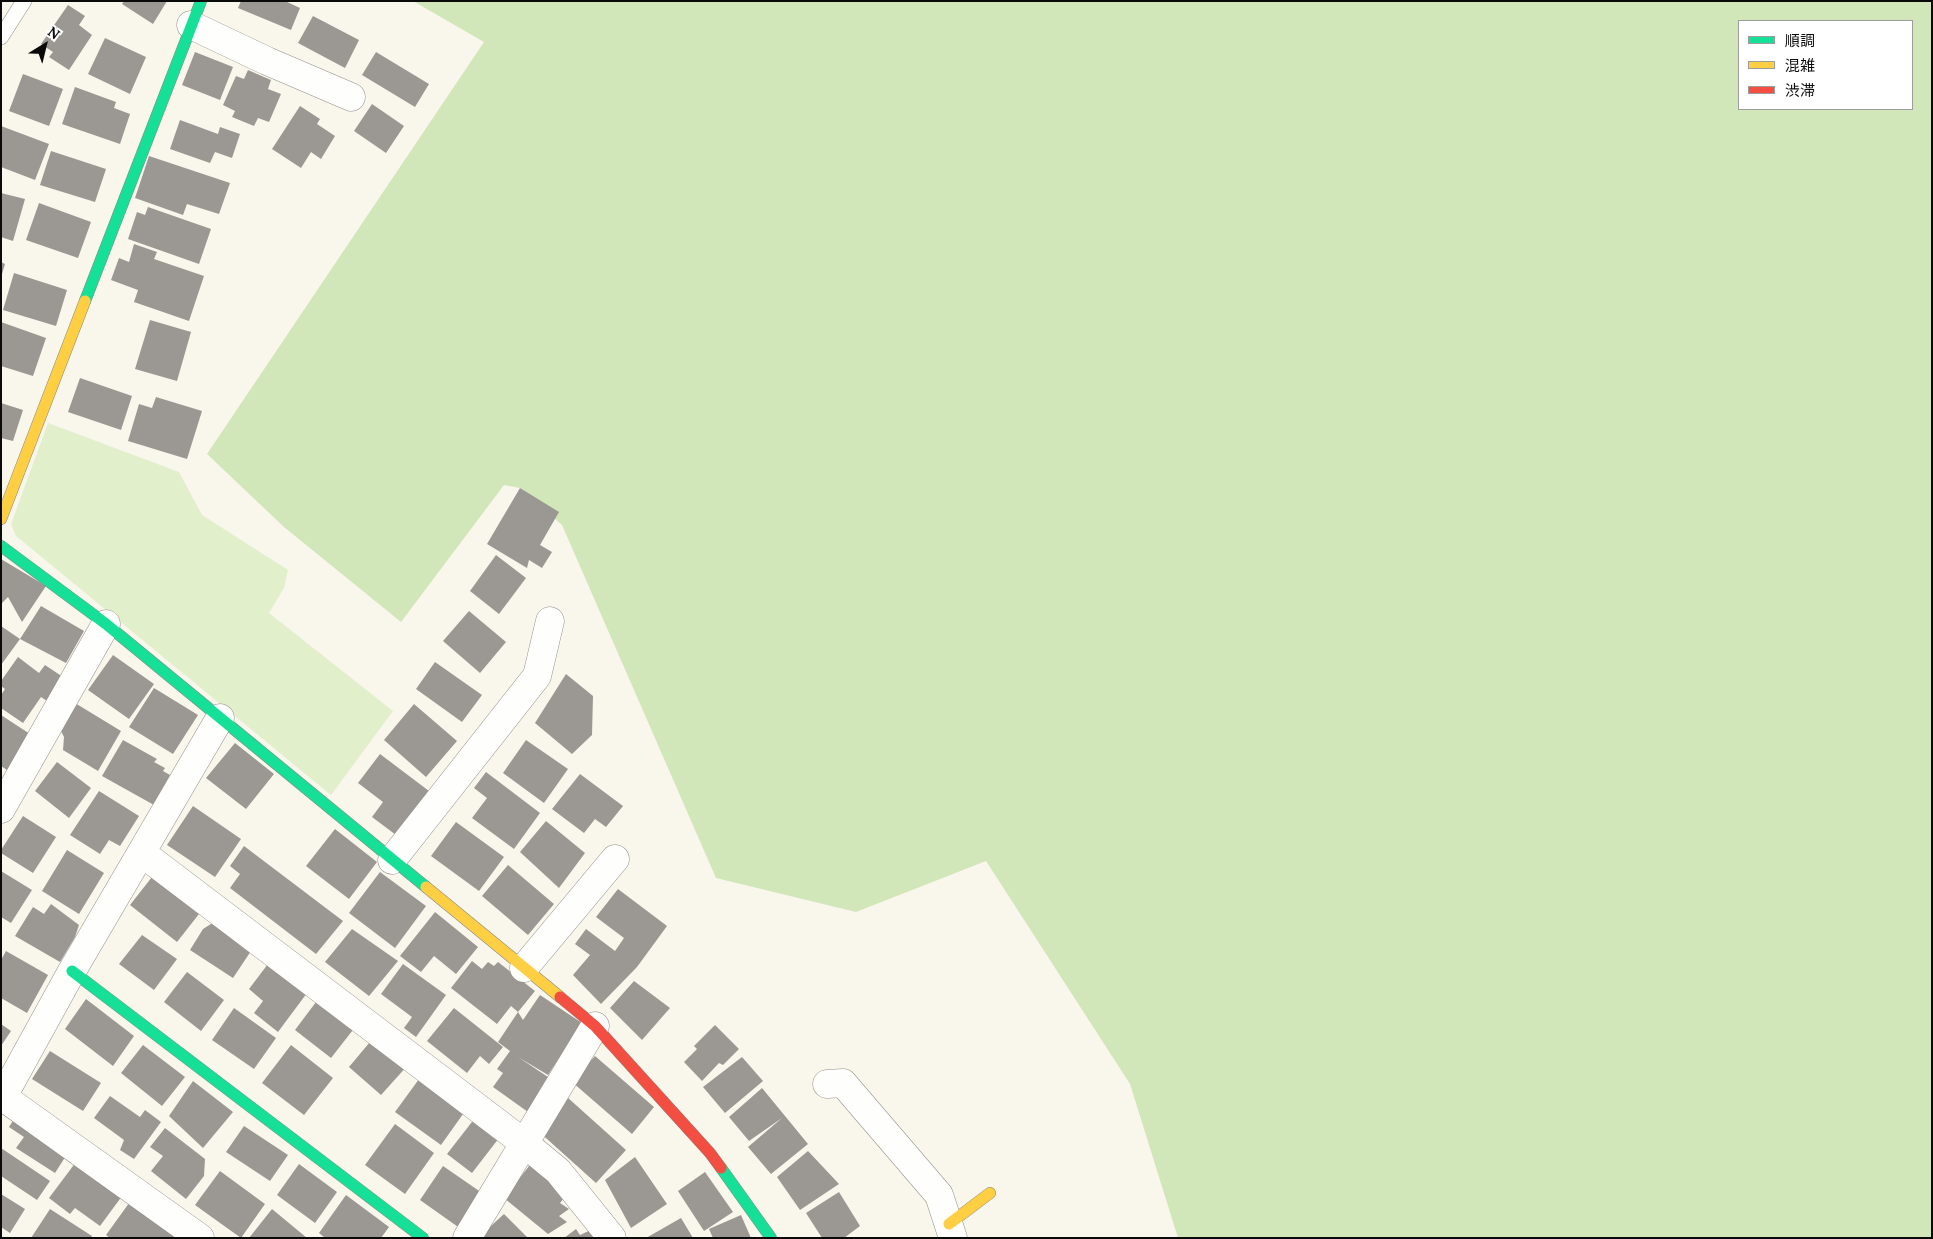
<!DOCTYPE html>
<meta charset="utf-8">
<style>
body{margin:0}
#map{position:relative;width:1933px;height:1239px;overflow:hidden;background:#f9f6ec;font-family:Lora,"Noto Sans JP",serif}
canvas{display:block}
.frame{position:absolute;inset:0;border:2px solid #0a0a0a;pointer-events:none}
.legend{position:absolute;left:1738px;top:20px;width:175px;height:90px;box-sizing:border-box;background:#fff;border:1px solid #9d9d9d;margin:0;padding:6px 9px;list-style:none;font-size:15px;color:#0a0a0a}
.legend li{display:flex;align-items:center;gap:10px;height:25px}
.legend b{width:25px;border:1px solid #9d9d9d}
.north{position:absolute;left:20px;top:20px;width:50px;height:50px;-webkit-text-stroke:4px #fff;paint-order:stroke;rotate:36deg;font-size:14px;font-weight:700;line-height:20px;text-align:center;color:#0a0a0a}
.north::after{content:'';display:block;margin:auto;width:18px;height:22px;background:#0a0a0a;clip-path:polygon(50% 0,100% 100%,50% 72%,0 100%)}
</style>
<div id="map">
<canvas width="1933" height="1239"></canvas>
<div class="frame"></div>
<ul class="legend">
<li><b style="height:6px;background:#16e098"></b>順調</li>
<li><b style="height:6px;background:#ffcf43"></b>混雑</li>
<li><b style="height:6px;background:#f24e42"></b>渋滞</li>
</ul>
<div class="north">N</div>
</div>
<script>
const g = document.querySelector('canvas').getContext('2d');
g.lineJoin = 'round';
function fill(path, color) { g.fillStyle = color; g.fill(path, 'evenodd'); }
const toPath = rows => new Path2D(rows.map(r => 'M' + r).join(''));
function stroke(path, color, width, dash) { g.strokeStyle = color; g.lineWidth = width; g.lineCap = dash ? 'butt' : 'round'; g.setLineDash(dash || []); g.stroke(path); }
fill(toPath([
 [48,423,179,472,202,515,288,570,284,588,269,613,393,711,331,795,16,536,11,524]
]), '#e1efcb');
fill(toPath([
 [413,1,1932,1,1932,1238,1178,1238,1130,1084,986,861,856,912,716,878,562,525,520,488,504,485,401,622,284,527,207,454,484,42],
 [1739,21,1912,21,1912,109,1739,109]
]), '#d1e7b9');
fill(toPath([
 [124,1,167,1,153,24,122,4],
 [241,1,285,1,300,8,291,30,238,8],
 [68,5,85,16,79,25,92,35,69,70,49,57,53,52,41,44],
 [313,16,359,40,345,68,298,43],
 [105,38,146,57,130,94,88,74],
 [195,52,233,67,220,100,182,85],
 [376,52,429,84,415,107,362,75],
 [248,70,271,80,268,89,281,94,269,122,258,118,254,126,232,117,235,111,223,105,236,76,244,79],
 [23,74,63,89,49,126,9,111],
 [75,87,116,102,114,108,130,114,120,144,62,124],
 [372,104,404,126,386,153,354,131],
 [300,106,320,119,317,124,335,136,321,159,311,152,301,168,272,149],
 [180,120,218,134,220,127,240,134,232,158,215,152,210,163,170,149],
 [1,126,49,144,35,180,1,167],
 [51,151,106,169,95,202,40,185],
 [149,156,230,183,219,214,187,204,183,215,135,198],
 [1,193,25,199,13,241,1,237],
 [39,203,91,222,78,258,26,240],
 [148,207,211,229,199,264,128,239,137,212,145,215],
 [134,244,157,252,154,259,204,276,189,321,134,302,138,290,111,280,119,258,129,262],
 [1,262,5,264,2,274,1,274],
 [14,273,67,290,56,326,3,310],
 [150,320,191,332,177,381,135,369],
 [1,322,46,338,33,376,1,366],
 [80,378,132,396,121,430,68,412],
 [156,397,202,411,187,459,128,441,139,404,152,408],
 [1,403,23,410,13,441,1,438],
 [520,488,559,512,540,545,552,552,542,568,529,560,527,568,487,544],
 [496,555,526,578,499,614,470,591],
 [1,559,46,586,22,622,8,597,1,604],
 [41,606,84,631,66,663,20,639],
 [469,611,506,642,480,673,443,641],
 [1,626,20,639,1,665],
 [113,655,154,684,129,719,88,690],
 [18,657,39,673,45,665,66,679,50,703,41,697,23,723,1,708,1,695,5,689,1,686,1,681],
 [435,662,482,695,462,722,416,689],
 [566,674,593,696,592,735,572,754,535,723],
 [154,688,198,715,173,754,129,727],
 [75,703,121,731,98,771,63,750,64,737,60,729],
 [414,704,457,741,426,777,384,740],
 [1,715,33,736,10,772,1,766],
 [123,740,157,759,154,762,165,768,163,771,170,775,154,805,102,776],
 [526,740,568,769,544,803,503,773],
 [235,743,274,774,246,809,206,778],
 [380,754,429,791,396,835,372,817,383,802,358,783],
 [57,762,91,788,69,818,35,791],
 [486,772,540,813,514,849,472,818,487,798,474,788],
 [580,774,623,806,606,827,595,819,584,833,552,809],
 [99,791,139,816,120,846,109,840,100,854,70,835],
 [193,806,241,839,215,877,167,845],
 [23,816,56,837,33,873,1,853,1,850],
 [546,821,585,853,559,888,520,852],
 [456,822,504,857,479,891,431,856],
 [335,829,377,862,349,899,306,866],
 [244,846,343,921,316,954,230,888,240,874,230,866],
 [67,850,104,873,79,914,42,891],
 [508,865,554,904,528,935,482,896],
 [1,871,32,890,11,923,1,917],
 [380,872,426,906,395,948,349,913],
 [152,877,199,914,177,942,130,905],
 [618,889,667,926,637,967,601,1004,573,975,590,955,575,944,586,929,615,951,624,938,596,917],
 [51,904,79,925,75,937,60,962,15,936,33,907,44,914],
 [435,912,478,947,456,974,434,956,421,972,400,956],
 [214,922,253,948,233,978,190,950,203,929],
 [352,929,398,961,369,996,325,962],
 [142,935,177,959,154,990,119,964],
 [6,951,48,975,27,1013,1,998,1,960],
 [271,960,310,989,278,1032,254,1013,263,1001,249,989],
 [472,961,482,969,488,962,494,966,498,962,535,991,518,1012,523,1020,540,995,582,1023,548,1075,518,1057,551,1079,528,1112,493,1087,503,1073,497,1069,510,1051,498,1042,518,1012,511,1006,497,1024,451,988],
 [403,964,446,995,416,1037,404,1028,412,1017,381,994],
 [187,972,224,1000,201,1031,164,1002],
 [634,981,670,1008,642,1040,610,1008],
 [319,998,356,1026,331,1058,295,1030],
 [86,999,134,1036,113,1066,65,1029],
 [234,1008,276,1038,254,1069,212,1040],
 [454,1008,503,1047,489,1064,480,1056,467,1073,427,1041],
 [1,1024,11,1031,1,1046],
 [715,1025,739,1049,723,1065,719,1063,702,1081,684,1062,697,1049,694,1046],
 [375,1036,408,1065,381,1095,349,1067],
 [143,1045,185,1077,162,1106,121,1073],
 [291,1045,333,1078,304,1115,262,1083],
 [50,1051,101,1083,83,1111,32,1079],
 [595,1056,654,1107,632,1134,572,1082],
 [742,1057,763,1081,725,1113,703,1087],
 [422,1075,468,1107,441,1145,395,1112],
 [193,1081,233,1112,203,1148,169,1116],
 [762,1088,808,1144,771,1174,748,1147,782,1118,749,1141,729,1117],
 [110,1096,140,1117,145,1110,161,1122,134,1159,120,1150,124,1140,94,1118],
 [567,1097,626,1150,596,1183,537,1130],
 [16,1116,69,1151,55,1173,16,1148,24,1137,9,1127],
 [475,1118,499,1138,472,1173,447,1154],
 [395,1124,434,1153,405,1194,365,1165],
 [244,1126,288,1155,270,1181,226,1152],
 [165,1128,205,1159,204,1176,186,1199,151,1171,163,1156,150,1147],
 [1,1148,50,1181,37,1200,1,1176],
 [808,1151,839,1184,800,1210,777,1177],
 [635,1157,667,1204,631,1228,605,1180],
 [79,1158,125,1192,100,1226,75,1208,70,1214,49,1198],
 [533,1161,570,1191,560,1203,569,1209,559,1216,567,1222,548,1234,504,1198],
 [299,1164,337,1192,315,1223,277,1195],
 [443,1166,485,1195,461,1229,420,1200],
 [220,1171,265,1204,241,1238,195,1205],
 [705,1172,733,1212,704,1231,678,1191],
 [839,1192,860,1226,844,1238,822,1238,806,1213],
 [1,1194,25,1209,10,1233,1,1227],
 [346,1195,389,1227,381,1238,325,1238,319,1233],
 [132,1199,176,1232,172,1238,110,1238,106,1235],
 [50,1209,92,1236,91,1238,31,1238],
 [272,1209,307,1238,249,1238],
 [504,1214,528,1238,482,1238,480,1236],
 [741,1215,751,1238,713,1238,709,1229],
 [681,1218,693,1238,646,1238],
 [576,1229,580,1235,593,1229,599,1238,564,1238]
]), '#9b9893');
const lane = toPath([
 [1,37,24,1]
]);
const street = toPath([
 [191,25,267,61,351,97],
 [1,809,106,624],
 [142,853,524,1143,558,1171,612,1238],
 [392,860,537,676,550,621],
 [524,968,615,859],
 [827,1084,843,1083,939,1195,953,1238],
 [3,1097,200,1238],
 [1,1100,72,971,220,718],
 [467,1238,595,1026]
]);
const fast = toPath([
 [85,301,201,1],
 [1,546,106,624,426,887],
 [72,971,423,1238],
 [721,1168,771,1238]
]);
const slow = toPath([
 [1,519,85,301],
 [426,887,560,997],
 [949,1224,990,1193]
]);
const jam = toPath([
 [560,997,595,1026,710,1153,721,1168]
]);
stroke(lane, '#92908c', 16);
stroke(street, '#92908c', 29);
stroke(fast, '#888782', 12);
stroke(slow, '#888782', 12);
stroke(jam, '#888782', 12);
stroke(lane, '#fefefc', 15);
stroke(street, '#fefefc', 28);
stroke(fast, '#16e098', 11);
stroke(slow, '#ffcf43', 11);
stroke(jam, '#f24e42', 11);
</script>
